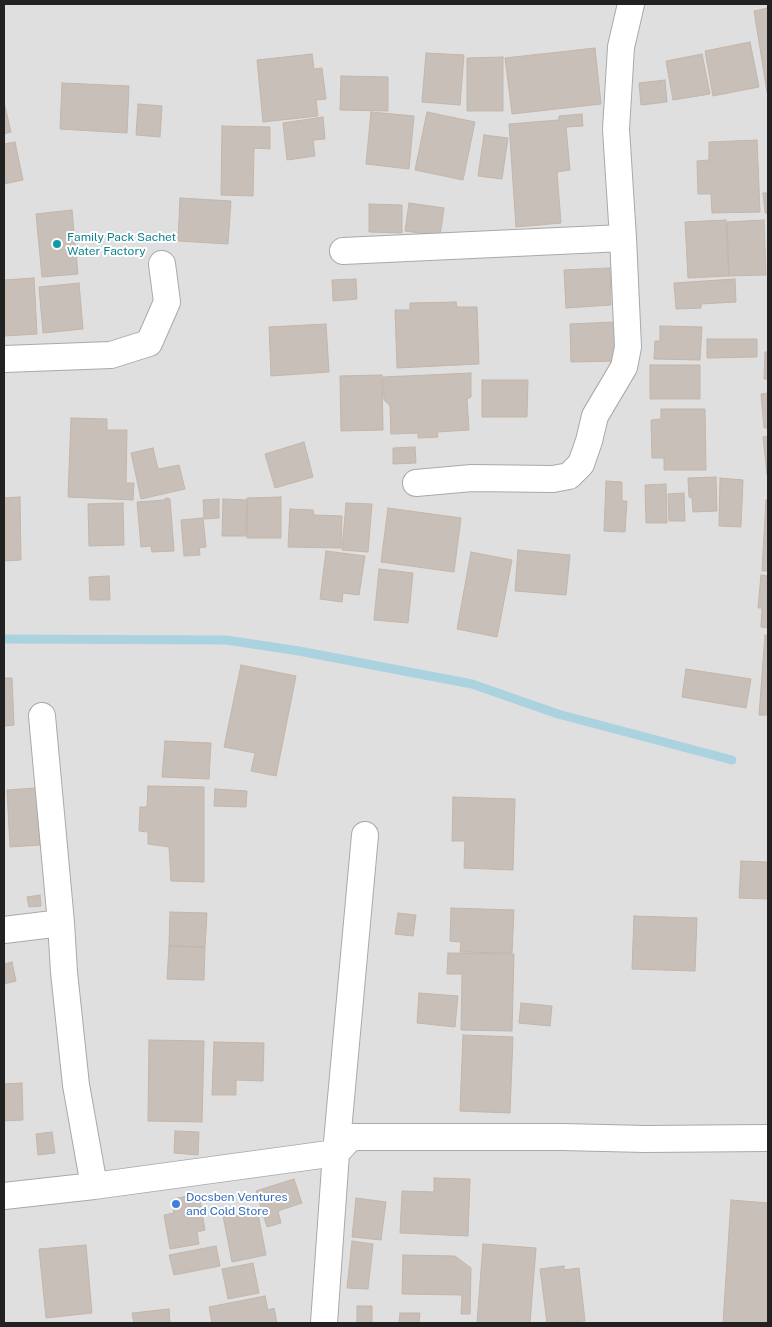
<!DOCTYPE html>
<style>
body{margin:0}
#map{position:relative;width:772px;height:1327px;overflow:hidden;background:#f2efe9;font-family:"Public Sans",sans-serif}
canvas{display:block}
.frame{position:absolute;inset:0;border:5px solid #222;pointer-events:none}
</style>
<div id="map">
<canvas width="772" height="1327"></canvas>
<div class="frame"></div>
</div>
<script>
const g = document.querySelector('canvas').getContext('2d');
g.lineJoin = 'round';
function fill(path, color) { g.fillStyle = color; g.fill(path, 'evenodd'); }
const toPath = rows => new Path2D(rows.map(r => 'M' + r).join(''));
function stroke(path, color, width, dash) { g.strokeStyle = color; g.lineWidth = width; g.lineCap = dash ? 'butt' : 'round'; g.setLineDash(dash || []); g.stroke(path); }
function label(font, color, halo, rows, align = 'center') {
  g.font = font + ' "Public Sans",sans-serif'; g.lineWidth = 4; g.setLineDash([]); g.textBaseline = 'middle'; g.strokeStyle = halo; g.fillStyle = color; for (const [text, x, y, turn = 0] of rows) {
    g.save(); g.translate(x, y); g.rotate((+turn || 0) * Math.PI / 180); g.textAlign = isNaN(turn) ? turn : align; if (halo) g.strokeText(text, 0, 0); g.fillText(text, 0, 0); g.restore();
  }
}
fill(toPath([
 [4,4,768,4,768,1323,4,1323]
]), '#e0dfdf');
stroke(toPath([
 [4,639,226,640,299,651,472,684,558,714,732,760]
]), '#aad3df', 9);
const building = toPath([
 [768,8,768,92,767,92,754,11,768,8],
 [750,42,759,87,713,96,705,51,750,42],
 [595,48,601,104,512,114,505,58,595,48],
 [426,53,464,55,460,105,422,102,426,53],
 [312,54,314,69,322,68,326,99,316,100,318,116,263,122,257,60,312,54],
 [702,54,710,94,673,100,666,61,702,54],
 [503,57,503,111,467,111,467,58,503,57],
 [341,76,388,77,388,111,340,110,341,76],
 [665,80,667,102,641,105,639,83,665,80],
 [62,83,129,86,127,133,60,129,62,83],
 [4,102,11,132,4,134,4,102],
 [138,104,162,106,160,137,136,135,138,104],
 [371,112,414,116,409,169,366,164,371,112],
 [427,112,475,122,463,180,415,170,427,112],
 [582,114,583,126,566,127,570,170,557,172,561,223,516,227,509,124,559,120,559,116,582,114],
 [323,117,325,139,313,140,315,156,287,160,283,123,323,117],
 [222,126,270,127,270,149,254,148,253,196,221,195,222,126],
 [484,135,508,138,502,179,478,176,484,135],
 [757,140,760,212,712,213,711,194,698,194,697,161,709,160,709,142,757,140],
 [15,142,23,180,4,184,4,144,15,142],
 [763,193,768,193,768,213,765,213,763,193],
 [180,198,231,201,228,244,178,241,180,198],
 [409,203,444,208,440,236,405,231,409,203],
 [369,204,402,205,402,233,369,232,369,204],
 [72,210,78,274,42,277,36,214,72,210],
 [726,220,729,276,688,278,685,222,726,220],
 [764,220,766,275,729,276,727,222,764,220],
 [610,268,611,305,566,308,564,270,610,268],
 [34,278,37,334,4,336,4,280,34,278],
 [356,279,357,299,333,301,332,280,356,279],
 [735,279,736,302,701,304,701,308,676,309,674,283,735,279],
 [79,283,83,329,43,333,39,287,79,283],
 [456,302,457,307,477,307,479,364,397,368,395,310,410,310,410,303,456,302],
 [614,322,616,361,571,362,570,324,614,322],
 [326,324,329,372,271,376,269,327,326,324],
 [660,326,702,327,700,360,654,359,655,341,660,341,660,326],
 [707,339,757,339,757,357,707,358,707,339],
 [765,352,768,352,768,379,764,379,765,352],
 [650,365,700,365,700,399,650,399,650,365],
 [471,373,471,397,467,399,469,430,437,432,438,437,418,438,418,433,391,434,390,406,384,400,383,377,471,373],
 [382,375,383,430,341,431,340,376,382,375],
 [482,380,528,380,527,417,482,417,482,380],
 [768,393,768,428,764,428,761,394,768,393],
 [661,409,705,409,706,470,664,470,664,458,652,458,651,420,661,419,661,409],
 [71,418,107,419,107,430,127,430,126,483,134,483,133,500,68,497,71,418],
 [768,436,768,475,767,475,763,437,768,436],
 [304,442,313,477,275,488,265,454,304,442],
 [415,447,416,463,393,464,393,448,415,447],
 [153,448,158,469,179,465,185,489,141,499,131,453,153,448],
 [716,477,717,511,693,512,692,498,689,497,688,478,716,477],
 [720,478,743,480,741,527,719,526,720,478],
 [606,481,622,482,622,501,627,501,625,532,604,531,606,481],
 [666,484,667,523,646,523,645,485,666,484],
 [684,493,685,521,669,521,668,494,684,493],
 [20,497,21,560,4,561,4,498,20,497],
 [281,497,281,538,247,538,247,498,281,497],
 [166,498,170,499,174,551,152,552,151,546,141,547,137,502,164,500,166,498],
 [219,499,219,518,204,519,203,500,219,499],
 [223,499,247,500,246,536,222,536,223,499],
 [766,500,768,500,768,571,762,571,766,500],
 [123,503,124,545,89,546,88,504,123,503],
 [346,503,372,504,368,552,342,550,346,503],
 [388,508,461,518,454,572,381,562,388,508],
 [290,509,313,510,314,515,342,516,341,548,288,547,290,509],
 [203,518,206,547,199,548,200,555,184,556,181,520,203,518],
 [518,550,570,555,566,595,515,591,518,550],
 [326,551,365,556,359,595,343,593,342,602,320,599,326,551],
 [471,552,512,560,497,637,457,629,471,552],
 [379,569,413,573,408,623,374,620,379,569],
 [761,575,768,576,768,628,761,627,762,608,758,608,761,575],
 [109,576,110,600,90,600,89,577,109,576],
 [765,635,768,635,768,715,759,715,765,635],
 [241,665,296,676,276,776,251,771,255,753,224,747,241,665],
 [686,669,751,679,746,708,682,697,686,669],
 [4,678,12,678,14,725,4,726,4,678],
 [165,741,211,743,209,779,162,777,165,741],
 [148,786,204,787,204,882,171,881,169,847,148,844,148,832,139,831,140,807,147,807,148,786],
 [36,788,40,845,10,847,7,790,36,788],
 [215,789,247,791,246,807,214,806,215,789],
 [453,797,515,799,513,870,464,868,465,841,452,841,453,797],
 [741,861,768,862,768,899,739,898,741,861],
 [40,895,41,906,29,907,27,897,40,895],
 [451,908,514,910,512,953,460,952,461,942,450,941,451,908],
 [170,912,207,913,205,947,169,946,170,912],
 [398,913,416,915,413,936,395,934,398,913],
 [634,916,697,918,695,971,632,969,634,916],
 [169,946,205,947,204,980,167,979,169,946],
 [448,953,514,954,512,1031,461,1030,462,974,447,974,448,953],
 [12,962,16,981,4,984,4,964,12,962],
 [419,993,458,996,455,1027,417,1023,419,993],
 [521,1003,552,1006,550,1026,519,1023,521,1003],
 [463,1035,513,1037,510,1113,460,1111,463,1035],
 [149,1040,204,1041,202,1122,148,1121,149,1040],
 [214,1042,264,1043,263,1081,236,1080,236,1095,212,1095,214,1042],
 [22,1083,23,1120,4,1121,4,1084,22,1083],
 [175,1131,199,1132,198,1155,174,1153,175,1131],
 [52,1132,55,1153,38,1155,36,1134,52,1132],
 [434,1178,470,1179,468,1236,400,1233,402,1191,434,1192,434,1178],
 [294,1179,302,1203,278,1211,281,1223,267,1227,256,1191,294,1179],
 [199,1194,205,1230,197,1232,199,1244,170,1249,164,1215,174,1213,172,1199,199,1194],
 [356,1198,386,1202,381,1240,352,1237,356,1198],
 [731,1200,768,1203,768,1323,723,1323,731,1200],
 [257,1209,266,1255,232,1262,223,1216,257,1209],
 [352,1241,373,1244,368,1289,347,1288,352,1241],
 [483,1244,536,1248,530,1323,477,1323,483,1244],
 [86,1245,92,1313,46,1318,39,1249,86,1245],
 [216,1246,220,1266,174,1275,169,1255,216,1246],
 [403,1255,455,1256,471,1268,470,1314,461,1314,462,1295,402,1294,403,1255],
 [253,1263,259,1293,228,1299,222,1269,253,1263],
 [564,1266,564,1270,579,1268,585,1321,547,1323,540,1269,564,1266],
 [265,1296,268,1310,274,1308,277,1323,212,1323,209,1307,265,1296],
 [357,1306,372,1306,372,1323,357,1323,357,1306],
 [169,1309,170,1323,134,1323,132,1313,169,1309],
 [400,1313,420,1313,419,1323,399,1323,400,1313]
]);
fill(building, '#c7bfb8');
stroke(building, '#c4b6ab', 1);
const street = toPath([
 [343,251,623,238],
 [4,359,111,355,149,343,167,302,162,264],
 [416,483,472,478,553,479,569,476,581,464,589,441,595,416,624,367,628,347,623,238,616,129,621,47,631,4],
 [42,716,61,923,64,972,76,1085,94,1186],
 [4,930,61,923],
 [4,1196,94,1186,336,1153,351,1137,562,1137,645,1139,768,1138],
 [324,1323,336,1153,365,835]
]);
stroke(street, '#a9a9a9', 28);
stroke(street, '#fff', 26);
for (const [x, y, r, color] of [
 [57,244,5,"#0f9aa8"],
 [176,1204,5,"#3f7fe0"]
]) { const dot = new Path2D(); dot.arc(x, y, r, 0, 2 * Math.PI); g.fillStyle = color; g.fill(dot); stroke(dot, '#fff', 2); }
label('12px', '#0d838f', '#fff', [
 ["Family Pack Sachet",67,237],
 ["Water Factory",67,251]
], 'left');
label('12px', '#366cbe', '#fff', [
 ["Docsben Ventures",186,1197],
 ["and Cold Store",186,1211]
], 'left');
</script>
